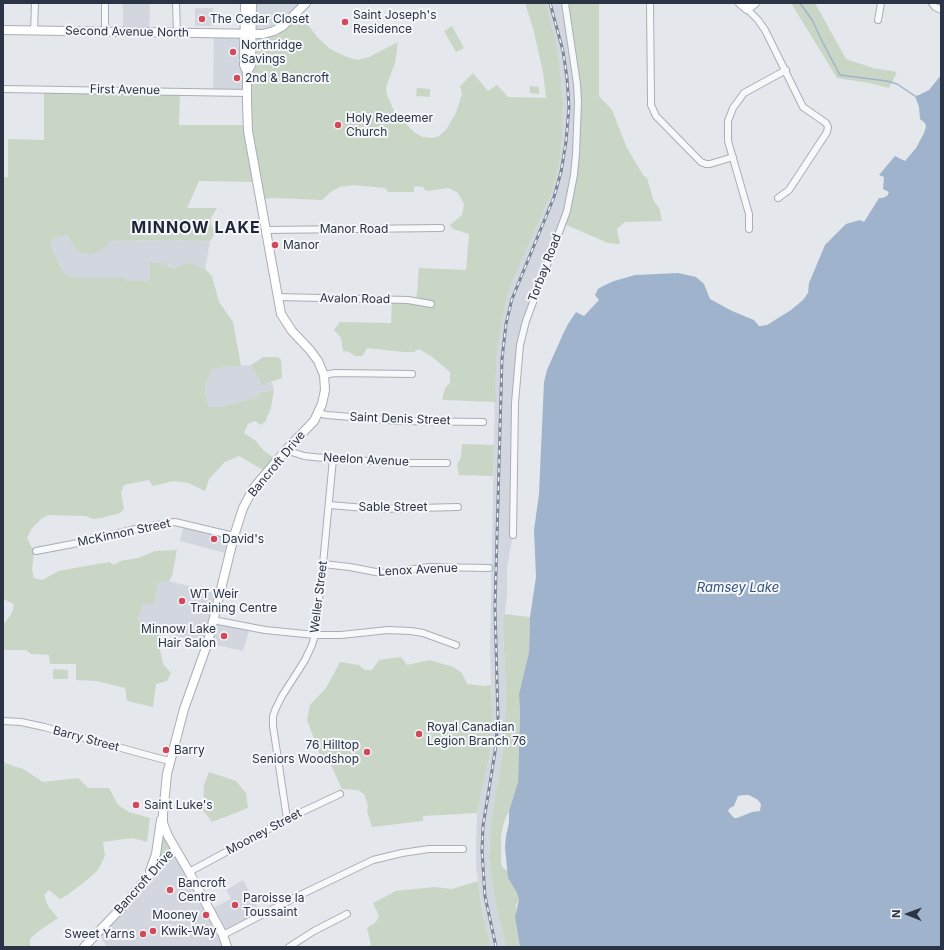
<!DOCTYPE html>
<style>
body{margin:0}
#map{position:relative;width:944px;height:950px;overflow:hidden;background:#e4e7ec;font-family:Inter,sans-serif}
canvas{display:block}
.frame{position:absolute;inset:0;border:4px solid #2b3445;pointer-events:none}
.north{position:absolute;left:888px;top:894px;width:40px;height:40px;-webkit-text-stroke:3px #f4f6f9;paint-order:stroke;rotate:271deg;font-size:11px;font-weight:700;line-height:16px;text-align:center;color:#2b3445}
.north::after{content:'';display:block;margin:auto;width:14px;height:18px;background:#2b3445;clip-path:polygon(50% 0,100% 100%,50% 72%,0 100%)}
</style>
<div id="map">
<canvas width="944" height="950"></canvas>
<div class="frame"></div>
<div class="north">N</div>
</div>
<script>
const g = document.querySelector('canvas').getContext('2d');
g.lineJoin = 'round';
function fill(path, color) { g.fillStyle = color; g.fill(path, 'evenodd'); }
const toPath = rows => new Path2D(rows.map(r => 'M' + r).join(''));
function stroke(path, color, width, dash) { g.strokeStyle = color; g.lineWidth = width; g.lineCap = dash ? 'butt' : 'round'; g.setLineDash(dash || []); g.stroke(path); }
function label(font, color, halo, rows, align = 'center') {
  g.font = font + ' Inter,sans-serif'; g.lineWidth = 4; g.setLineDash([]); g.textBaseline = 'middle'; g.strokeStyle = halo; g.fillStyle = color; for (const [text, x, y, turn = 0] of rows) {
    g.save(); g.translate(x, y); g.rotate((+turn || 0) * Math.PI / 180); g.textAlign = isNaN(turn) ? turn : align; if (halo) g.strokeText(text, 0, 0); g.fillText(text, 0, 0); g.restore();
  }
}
fill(toPath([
 [123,3,150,3,149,32,123,31],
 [252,3,301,3,283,27,252,34],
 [545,3,564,3,578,102,569,197,520,345,513,535,507,567,507,596,503,627,506,693,505,724,502,756,491,821,489,850,489,858,495,902,506,947,491,947,482,907,476,867,476,850,477,813,489,759,492,711,490,650,495,390,497,350,505,305,510,287,551,194,559,166,562,139,563,101,560,70,556,41],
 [195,8,213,8,213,26,195,26],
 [214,34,244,34,247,93,213,92],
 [67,235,74,247,82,253,109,241,169,240,210,241,205,269,198,266,175,269,169,265,150,263,150,281,127,281,80,278,70,277,64,273,50,245,53,239],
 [251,365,258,378,260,384,272,382,274,390,262,392,255,398,220,407,209,407,205,391,206,383,212,370,222,367],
 [184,523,233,536,229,554,180,541],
 [161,581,169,581,219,594,213,620,250,628,243,651,163,633,161,634,151,631,138,620,143,603,154,604,158,583],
 [176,850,209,910,231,899,226,890,243,880,262,915,223,936,227,947,107,947,98,932]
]), '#d2d6de');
fill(toPath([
 [525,3,545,3,548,12,556,41,560,70,563,101,562,139,559,166,551,194,510,287,505,305,497,350,495,390,496,402,442,400,445,388,450,383,450,372,431,356,419,349,414,352,403,352,367,348,362,356,355,356,349,352,343,351,341,338,334,330,340,322,391,323,392,300,416,304,419,268,466,270,469,234,453,229,450,225,462,215,464,204,458,193,449,188,426,191,423,187,414,186,414,192,388,192,385,188,353,185,340,187,332,191,322,200,276,198,259,199,256,182,199,181,187,208,217,208,211,218,211,224,215,233,210,241,169,240,109,241,107,246,98,252,90,254,82,253,74,247,67,235,53,239,50,245,64,273,70,277,80,278,124,278,127,281,150,281,150,263,163,263,175,269,181,265,191,263,205,269,212,276,219,302,233,322,241,366,222,367,212,370,206,383,205,391,209,407,220,407,255,398,262,392,274,390,271,408,265,422,261,425,255,421,248,424,244,433,256,441,263,450,274,458,263,470,239,456,225,462,209,479,205,491,188,483,173,481,153,486,149,480,124,485,121,492,124,509,120,513,101,518,93,519,85,516,48,515,41,519,32,528,27,538,34,552,32,570,34,578,42,580,59,571,69,569,109,562,114,565,120,561,138,558,155,551,177,550,172,576,169,581,161,581,158,583,154,605,143,603,138,620,151,631,161,634,160,649,163,664,171,673,167,681,156,684,153,707,127,701,125,688,97,681,76,680,76,664,50,664,49,655,31,654,26,650,3,650,3,625,10,616,13,610,14,604,3,599,3,177,8,177,8,139,44,140,44,89,180,92,179,125,247,125,252,34,262,34,298,12,318,38,330,49,347,57,358,60,369,57,398,42,395,63,386,87,387,95,395,113,415,133,423,137,432,138,439,136,446,130,456,113,462,94,460,86,473,73,488,91,497,85,508,97,546,98,543,72,533,28],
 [564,3,599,3,599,96,612,110,627,148,643,175,647,178,653,199,660,210,662,221,625,222,617,229,620,244,608,243,562,223,569,197,578,102],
 [791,3,815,3,846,59,873,68,897,72,889,88,869,83,837,78],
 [452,26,464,48,456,52,444,31],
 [530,86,539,87,539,94,530,93],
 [417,88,430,89,430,97,416,96],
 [263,357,278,357,281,360,282,378,261,385,258,378,251,365],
 [462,444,494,445,493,476,459,475,457,465,461,457],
 [504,614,530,617,529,652,519,694,520,714,518,782,509,811,504,822,501,836,501,864,503,868,508,871,508,878,517,893,519,900,516,905,516,925,520,947,506,947,495,902,489,858,491,821,502,756,505,724,506,693,503,627],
 [401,657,407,665,430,660,453,667,462,673,467,684,484,686,491,685,492,711,491,736,489,759,477,813,423,816,423,821,372,827,367,811,368,806,364,794,358,790,342,789,329,761,322,763,318,749,307,720,310,705,326,688,340,662,359,665,365,670,372,670,379,660],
 [53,669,68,670,68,679,53,679],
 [3,760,5,763,23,769,43,782,78,778,88,788,109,788,118,805,129,812,150,818,147,842,132,838,103,842,105,856,98,870,87,880,66,896,60,899,49,890,44,895,48,906,58,918,40,930,30,939,30,947,3,947],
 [209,772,236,781,246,793,248,808,212,822,203,810,204,785],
 [162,814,176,850,160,861,156,854],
 [478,881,482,910,491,947,367,947,371,945,367,928,376,922,379,916,373,903,396,891,434,887,452,889]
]), '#c9d6c5');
fill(toPath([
 [941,75,941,947,520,947,515,917,519,900,517,893,508,878,505,847,506,836,509,823,509,811,518,782,520,714,519,694,529,652,530,617,536,577,534,530,539,494,544,382,547,370,563,334,568,324,576,312,584,316,599,300,595,295,598,289,603,286,614,281,635,275,678,273,696,277,704,284,710,299,732,311,754,320,759,326,761,326,767,325,791,310,803,300,808,293,809,283,825,245,846,224,860,220,864,222,879,198,882,198,887,196,889,192,883,189,884,177,879,175,895,156,905,161,916,148,924,133,926,127,925,123,920,119,919,107,915,96,919,95,929,90],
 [743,795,749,795,758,800,761,804,760,811,752,812,737,818,734,818,728,811,730,808,734,806,738,796]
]), '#9fb4cc');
stroke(toPath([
 [800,3,812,20,823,43,840,75,887,81,897,84,915,96]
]), '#9fb4cc', 1.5);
const street = toPath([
 [105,3,105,32],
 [176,3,177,33],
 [650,3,651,99,651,105,656,116,701,162,706,164,710,164,733,157],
 [932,3,935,7,941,10],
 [747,9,758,20,765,30,803,107,826,123,828,127,827,132,789,190,778,198],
 [878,20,881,3],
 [34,31,35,3],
 [3,89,247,93],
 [749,229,749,214,728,141,728,121,733,108,744,93,786,70],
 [266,230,441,228],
 [278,297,408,300,431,304],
 [324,375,335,373,412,374],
 [318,413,327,415,400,421,483,422],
 [286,450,304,456,333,459,408,463,447,463],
 [329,505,378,509,458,507],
 [513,535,515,403,520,345,526,321,567,211,574,175,576,154,578,102,577,84,565,3],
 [36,551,78,543,140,528,175,522,234,536],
 [323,564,350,567,381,573,430,567,489,568],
 [213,620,265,630,315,635,341,635,388,630,411,631,423,633,456,645],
 [3,721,21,722,44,727,169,761],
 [287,819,273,726,273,716,276,708,282,696,305,660,312,645,315,635,323,564,333,459],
 [189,872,287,819,340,794],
 [223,935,296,897,373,860,402,853,429,849,463,849],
 [289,947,314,931,347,914]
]);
const secondary = toPath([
 [740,3,747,9,755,3],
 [3,30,263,34,274,31,283,26,306,3],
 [247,72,251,65,252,3],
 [150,871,156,854,161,820],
 [84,947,126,903,161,861,176,850],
 [227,947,223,935,189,872,168,836,163,823,163,814,167,774,184,709,208,642,234,536,243,508,253,489,262,478,286,450,314,421,322,404,325,390,324,375,318,361,310,350,292,331,281,314,248,131,247,102,247,72,244,65,245,3]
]);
stroke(street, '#a9aeb7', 8);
stroke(secondary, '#a9aeb7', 10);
stroke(street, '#f7f8fa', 6);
stroke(secondary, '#fff', 8);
const rail = toPath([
 [496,947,485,896,482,851,483,826,495,752,498,720,495,607,502,359,506,324,512,299,554,197,561,172,566,142,569,107,567,78,563,51,550,3]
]);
stroke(rail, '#7d8696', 3);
stroke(rail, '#f4f6f9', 1.5, [4.5]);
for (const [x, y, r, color] of [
 [202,19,4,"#d1495b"],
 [345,22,4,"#d1495b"],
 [233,52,4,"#d1495b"],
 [237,78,4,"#d1495b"],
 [338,125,4,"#d1495b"],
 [275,245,4,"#d1495b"],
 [214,539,4,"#d1495b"],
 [182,601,4,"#d1495b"],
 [224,636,4,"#d1495b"],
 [419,734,4,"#d1495b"],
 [166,750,4,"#d1495b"],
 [367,752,4,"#d1495b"],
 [136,805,4,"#d1495b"],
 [170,890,4,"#d1495b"],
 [235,905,4,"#d1495b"],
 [206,915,4,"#d1495b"],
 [153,931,4,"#d1495b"],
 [143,934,4,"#d1495b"]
]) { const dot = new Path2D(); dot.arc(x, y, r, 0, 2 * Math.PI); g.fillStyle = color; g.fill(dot); stroke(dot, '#f4f6f9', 1.5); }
label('12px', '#2b3445', '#f4f6f9', [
 ["Saint Joseph's",353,15],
 ["Residence",353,29],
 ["The Cedar Closet",210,19],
 ["Northridge",241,45],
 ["Savings",241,59],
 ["2nd & Bancroft",245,78],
 ["Holy Redeemer",346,118],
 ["Church",346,132],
 ["Manor",283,245],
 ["David's",222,539],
 ["WT Weir",190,594],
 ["Training Centre",190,608],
 ["Minnow Lake",216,629,"right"],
 ["Hair Salon",216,643,"right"],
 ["Royal Canadian",427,727],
 ["Legion Branch 76",427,741],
 ["76 Hilltop",359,745,"right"],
 ["Seniors Woodshop",359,759,"right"],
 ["Barry",174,750],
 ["Saint Luke's",144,805],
 ["Bancroft",178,883],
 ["Centre",178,897],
 ["Paroisse la",243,898],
 ["Toussaint",243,912],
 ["Mooney",198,915,"right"],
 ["Kwik-Way",161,931],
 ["Sweet Yarns",135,934,"right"]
], 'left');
label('12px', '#2b3445', '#f4f6f9', [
 ["Second Avenue North",127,32,1],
 ["First Avenue",125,90,1],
 ["Manor Road",354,229],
 ["Torbay Road",545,268,-69],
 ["Avalon Road",355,299,1],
 ["Saint Denis Street",400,419,2],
 ["Neelon Avenue",366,460,3],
 ["Bancroft Drive",277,464,-50],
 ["Sable Street",393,507],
 ["McKinnon Street",124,533,-12],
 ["Lenox Avenue",418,570,-3],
 ["Weller Street",319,597,-83],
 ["Barry Street",86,739,15],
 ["Mooney Street",264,832,-28],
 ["Bancroft Drive",144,882,-48]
]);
label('italic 13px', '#34527a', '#f4f6f9', [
 ["Ramsey Lake",738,588]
]);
g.letterSpacing = '1px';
label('bold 16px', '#1d2536', '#f4f6f9', [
 ["MINNOW LAKE",196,228]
]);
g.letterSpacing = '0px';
</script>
